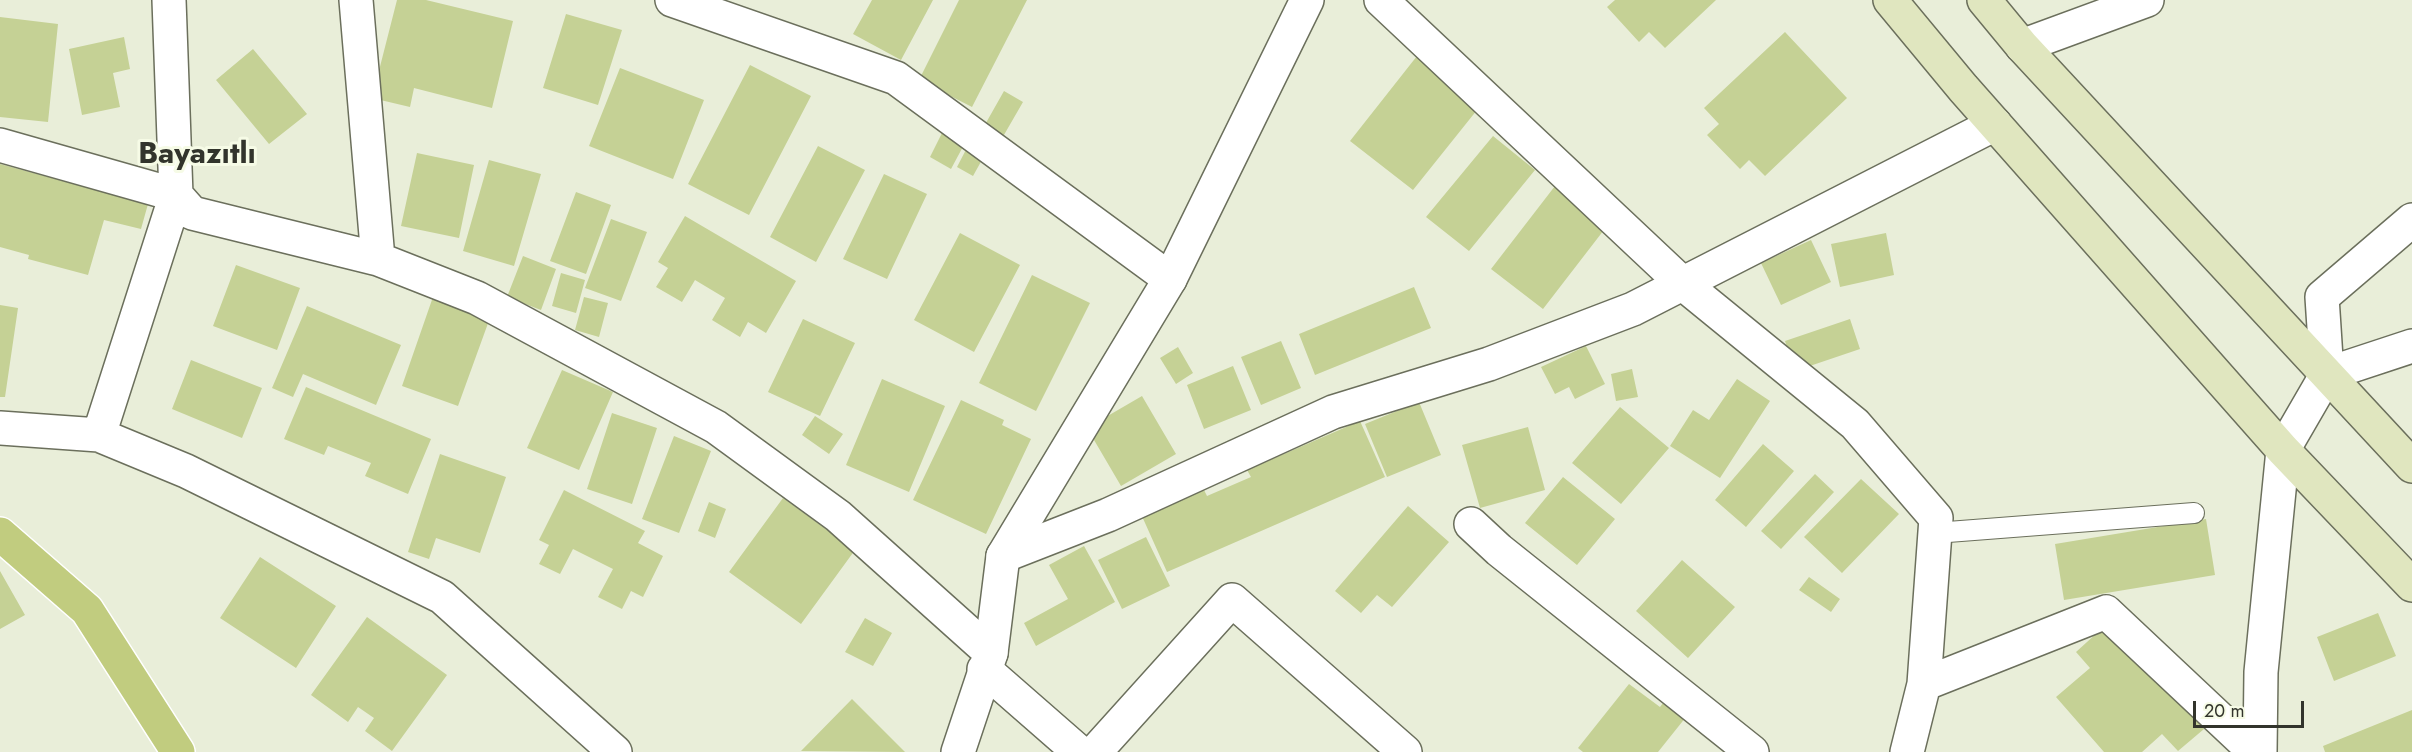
<!DOCTYPE html>
<meta charset="utf-8">
<style>
body{margin:0}
#map{position:relative;width:2412px;height:752px;overflow:hidden;background:#e9eed9;font-family:Jost,sans-serif}
canvas{display:block}
.scale{position:absolute;left:2193px;top:701px;width:111px;height:27px;box-sizing:border-box;border:3px solid #32342c;border-top:0;padding-left:8px;font-size:18px;line-height:21px;white-space:nowrap;color:#32342c;-webkit-text-stroke:4px #f6fbe6;paint-order:stroke}
</style>
<div id="map">
<canvas width="2412" height="752"></canvas>
<div class="scale">20 m</div>
</div>
<script>
const g = document.querySelector('canvas').getContext('2d');
g.lineJoin = 'round';
function fill(path, color) { g.fillStyle = color; g.fill(path, 'evenodd'); }
const toPath = rows => new Path2D(rows.map(r => 'M' + r).join(''));
function stroke(path, color, width, dash) { g.strokeStyle = color; g.lineWidth = width; g.lineCap = dash ? 'butt' : 'round'; g.setLineDash(dash || []); g.stroke(path); }
function label(font, color, halo, rows, align = 'center') {
  g.font = font + ' Jost,sans-serif'; g.lineWidth = 6; g.setLineDash([]); g.textBaseline = 'middle'; g.strokeStyle = halo; g.fillStyle = color; for (const [text, x, y, turn = 0] of rows) {
    g.save(); g.translate(x, y); g.rotate((+turn || 0) * Math.PI / 180); g.textAlign = isNaN(turn) ? turn : align; if (halo) g.strokeText(text, 0, 0); g.fillText(text, 0, 0); g.restore();
  }
}
fill(toPath([
 [397,0,426,0,513,21,492,108,414,88,410,107,372,98],
 [872,0,933,0,901,60,853,34],
 [959,0,1027,0,972,107,919,80],
 [1615,0,1716,0,1665,48,1649,32,1639,42,1607,7],
 [566,14,622,30,598,105,543,88],
 [0,17,58,24,48,122,0,117],
 [1785,32,1847,98,1765,176,1749,160,1740,169,1707,135,1719,124,1704,108],
 [124,37,130,69,113,73,120,107,82,115,69,49],
 [253,49,307,114,269,144,216,80],
 [1417,56,1481,105,1413,190,1350,141],
 [750,65,811,96,749,215,688,184],
 [620,68,704,100,673,179,589,146],
 [1004,91,1023,102,997,147,978,137],
 [944,129,966,141,951,169,930,157],
 [1493,136,1535,170,1469,251,1426,217],
 [971,140,988,149,973,176,957,167],
 [818,146,865,170,816,262,770,237],
 [417,153,474,165,459,238,401,226],
 [489,160,541,174,514,266,463,251],
 [0,164,148,204,141,229,104,220,88,275,28,259,29,255,0,247],
 [884,174,927,194,887,279,843,259],
 [1555,186,1607,226,1543,309,1491,269],
 [576,192,611,205,586,274,550,261],
 [685,216,796,281,766,333,748,322,740,337,712,320,725,298,695,280,682,302,656,287,668,268,658,262],
 [611,219,647,232,621,301,585,288],
 [960,233,1020,265,974,352,914,320],
 [1886,233,1894,275,1840,287,1831,244],
 [1811,240,1831,282,1781,305,1761,263],
 [523,256,556,269,541,310,507,297],
 [236,265,300,288,277,350,213,326],
 [561,273,585,280,576,313,552,306],
 [1032,275,1090,303,1036,411,979,383],
 [1414,287,1431,328,1315,375,1299,334],
 [434,294,491,315,458,406,402,386],
 [584,297,608,303,599,337,575,330],
 [0,305,18,308,5,397,0,397],
 [307,306,401,345,376,405,303,374,293,397,272,388],
 [803,319,855,343,820,416,768,392],
 [1850,319,1860,349,1795,371,1785,341],
 [1281,341,1301,388,1261,405,1241,357],
 [1586,346,1605,384,1575,399,1569,387,1555,394,1541,367],
 [1178,347,1193,373,1176,384,1160,358],
 [191,360,262,388,242,438,172,409],
 [1233,366,1251,410,1204,429,1187,385],
 [1632,369,1638,397,1616,401,1611,374],
 [562,370,613,392,579,470,527,448],
 [882,379,945,406,909,492,846,465],
 [1737,379,1770,401,1720,478,1670,446,1693,410,1709,420],
 [306,387,431,439,408,494,365,476,371,463,328,446,324,455,284,439],
 [1142,396,1176,454,1121,486,1087,428],
 [961,400,1004,420,1002,425,1031,439,986,534,913,500],
 [1419,402,1441,455,1387,477,1365,424],
 [1620,407,1669,448,1621,504,1572,463],
 [612,413,657,428,632,504,587,489],
 [815,416,843,434,829,454,802,435],
 [1360,421,1385,477,1167,572,1141,514,1203,488,1207,496,1251,477,1247,470],
 [1528,427,1545,490,1480,508,1462,445],
 [674,436,711,451,679,533,642,519],
 [1763,444,1794,471,1746,527,1715,500],
 [440,454,506,477,480,553,436,538,429,559,408,552],
 [1815,474,1834,492,1781,549,1761,531],
 [1563,477,1615,519,1577,565,1525,523],
 [1861,479,1899,514,1842,573,1804,537],
 [564,490,645,531,638,543,663,556,643,597,631,591,622,609,598,597,613,569,573,549,560,574,539,564,549,545,539,540],
 [783,498,855,550,801,624,729,572],
 [709,502,726,509,715,538,698,531],
 [1408,506,1449,542,1392,607,1377,595,1361,613,1335,591],
 [2206,519,2215,575,2064,600,2055,544],
 [1146,537,1170,586,1122,609,1098,560],
 [1084,546,1115,602,1036,646,1024,623,1068,599,1049,565],
 [260,557,336,606,296,668,220,618],
 [1682,560,1735,607,1688,658,1636,611],
 [0,571,25,615,0,629],
 [1809,577,1840,599,1831,612,1799,590],
 [2378,613,2396,656,2334,681,2317,637],
 [367,617,447,675,392,751,365,731,374,718,358,707,348,722,311,695],
 [865,618,892,633,873,666,845,652],
 [2109,622,2204,729,2178,751,2162,734,2142,752,2104,752,2056,697,2090,668,2076,652],
 [1629,684,1660,707,1669,695,1690,712,1658,752,1583,752,1578,748],
 [852,699,905,752,801,751],
 [2412,710,2412,752,2325,752,2323,746]
]), '#c5d195');
const service = toPath([
 [1935,533,2194,513]
]);
const minor = toPath([
 [356,0,378,259],
 [672,0,896,78,1170,279],
 [1381,0,1682,283,1855,424,1936,518,1924,684,1907,752],
 [2022,46,2147,0],
 [0,145,176,195,192,213,378,259,477,298,716,427,838,516,991,653],
 [2327,374,2412,346],
 [0,428,99,435,186,471,442,597,615,752],
 [99,435,176,195,169,0],
 [1471,524,1499,550,1752,752],
 [1003,556,1108,515,1333,412,1489,364,1633,309,1995,124],
 [984,669,1079,752],
 [1924,684,2106,612,2255,752],
 [1095,752,1232,600,1405,752],
 [2260,752,2261,672,2283,450,2327,374,2322,297,2412,220]
]);
const tertiary = toPath([
 [958,752,991,653,1003,556,1170,279,1307,0]
]);
const secondary = toPath([
 [1890,0,1963,88,2283,450,2412,585],
 [1984,0,2022,46,2412,466]
]);
const primary = toPath([
 [0,534,87,610,178,752]
]);
stroke(service, '#6b6f5c', 22);
stroke(minor, '#6b6f5c', 36);
stroke(tertiary, '#6b6f5c', 36);
stroke(secondary, '#6b6f5c', 36);
stroke(primary, '#fff', 36);
stroke(service, '#fff', 20);
stroke(minor, '#fff', 33);
stroke(tertiary, '#fff', 33);
stroke(secondary, '#e0e6bf', 33);
stroke(primary, '#c1cc7f', 33);
label('bold 30px', '#32342c', '#f6fbe6', [
 ["Bayazıtlı",197,156]
]);
</script>
